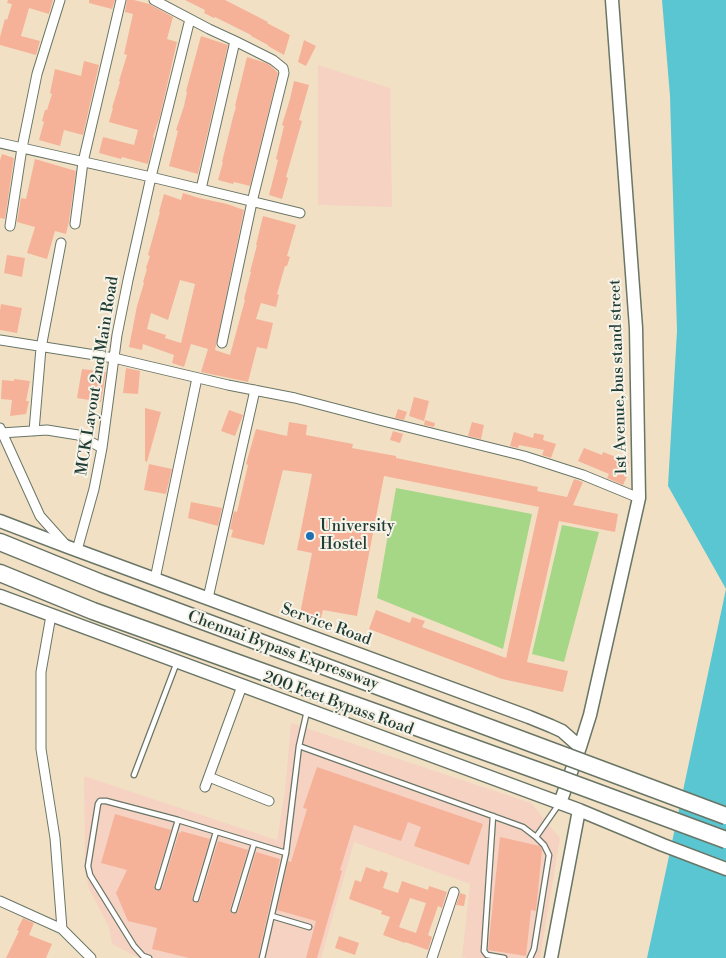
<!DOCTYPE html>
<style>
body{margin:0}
canvas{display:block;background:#f2e0c4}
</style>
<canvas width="726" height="958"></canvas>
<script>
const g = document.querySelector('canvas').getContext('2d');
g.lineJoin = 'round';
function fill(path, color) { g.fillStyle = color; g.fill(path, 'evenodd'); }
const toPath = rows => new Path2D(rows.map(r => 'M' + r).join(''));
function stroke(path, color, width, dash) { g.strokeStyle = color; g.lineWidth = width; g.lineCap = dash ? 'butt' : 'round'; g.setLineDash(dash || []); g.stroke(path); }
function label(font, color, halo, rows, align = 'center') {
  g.font = font + ' "Libre Bodoni",serif'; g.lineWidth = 4; g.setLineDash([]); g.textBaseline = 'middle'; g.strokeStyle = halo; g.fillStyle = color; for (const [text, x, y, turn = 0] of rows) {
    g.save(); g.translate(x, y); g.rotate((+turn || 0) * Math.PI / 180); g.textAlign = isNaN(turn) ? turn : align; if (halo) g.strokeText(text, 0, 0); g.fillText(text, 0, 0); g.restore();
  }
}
fill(toPath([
 [318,65,390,88,392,207,318,205],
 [291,723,531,803,560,838,540,958,467,958,462,957,470,884,354,842,321,958,139,958,112,944,109,927,89,889,85,870,84,776,277,840,285,791]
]), '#f6d2c3');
fill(toPath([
 [396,488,532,514,503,649,377,598],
 [562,525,599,532,564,662,532,654]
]), '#a5d787');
fill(toPath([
 [662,0,726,0,726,589,668,486,677,331,670,96],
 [726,589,726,958,647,958,668,861]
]), '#5ac6d2');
fill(toPath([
 [8,0,53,0,49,14,29,8,21,36,40,41,36,55,0,45,0,37,5,19,7,20,12,4,7,3],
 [89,0,115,0,112,9,89,3],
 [127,0,134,0,149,4,173,17,167,39,177,42,160,116,153,137,154,138,148,164,122,157,121,159,99,153,103,137,134,145,138,130,109,122,113,108,112,108,120,82,119,81,127,55,124,54,133,14,125,12],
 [185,0,225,0,268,22,267,23,290,35,284,55,268,46,268,45,251,36,251,35,215,17,214,18,204,13,205,10],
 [201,36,228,45,198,174,169,166,178,131,176,130,184,106,187,92,186,91],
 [304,40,316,46,306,66,298,62],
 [247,57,263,62,270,65,278,73,250,186,234,182,233,184,218,180,223,162,222,162,233,117,236,107,235,106],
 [84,61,99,65,83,135,64,130,60,146,39,140,44,122,42,121,45,110,47,110,52,94,50,93,55,69,81,76],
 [294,81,309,85,299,120,302,121,286,177,288,178,282,199,269,195,278,160,276,159,284,126,282,125,290,99],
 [2,154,14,158,5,219,0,218,0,160],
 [35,159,76,171,69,221,66,234,55,231,47,259,27,253,35,227,17,222,21,198,26,199],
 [183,193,199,198,227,204,244,210,215,350,230,355,245,300,244,299,251,272,250,272,257,245,256,245,263,216,296,225,287,256,290,257,287,266,285,266,277,294,279,295,276,307,261,303,256,319,273,323,267,349,257,347,248,382,201,372,208,349,191,344,184,367,172,363,174,355,143,344,142,350,129,347,137,306,144,283,143,282,147,269,146,268,150,256,148,255,160,212,159,212,164,194,181,200],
 [180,280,195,284,181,343,165,338,166,335,147,329,151,313,168,320],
 [7,255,25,258,22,277,4,273],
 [1,304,22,308,17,333,0,330,0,311],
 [126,368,140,371,138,394,123,393],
 [82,369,106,372,101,402,77,398],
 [14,379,30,381,26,401,29,401,26,414,10,416,12,400,1,399,2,380,14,381],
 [414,397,429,401,424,421,409,416],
 [145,408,161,412,147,462,145,461],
 [398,409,407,412,404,420,395,418],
 [229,410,243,415,235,436,221,431],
 [425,420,435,423,434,427,424,425],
 [289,422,307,425,306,435,353,444,352,448,396,456,396,458,538,487,537,491,567,497,574,479,583,482,573,505,618,514,615,532,559,521,527,662,568,671,563,692,502,679,369,629,376,610,410,623,412,617,425,621,422,627,506,658,539,507,384,476,357,616,323,610,321,618,300,614,312,553,297,550,312,474,283,470,264,545,231,537,233,530,230,529,234,511,237,512,248,465,246,464,256,429,287,436],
 [472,422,484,425,481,439,468,436],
 [393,431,403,434,400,443,390,440],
 [514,432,533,438,534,433,544,435,543,440,556,444,551,458,542,455,544,450,519,445,518,448,510,446],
 [584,448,602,455,603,452,629,462,624,475,627,476,623,485,607,478,609,474,578,461],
 [149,464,172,469,166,494,144,490],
 [191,502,222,508,218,526,188,518],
 [317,767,483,824,469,865,414,846,421,827,408,822,401,841,354,825,340,870,342,871,317,958,306,958,316,921,277,910,288,861,291,862,307,809,303,808],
 [115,814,171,830,154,886,155,889,157,891,160,890,162,888,179,832,181,833,181,831,210,839,192,898,193,901,195,903,198,902,200,900,218,841,248,850,230,909,231,912,233,914,236,913,238,911,256,852,280,859,258,958,189,958,152,949,157,928,128,921,116,893,127,870,101,863],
 [500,837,540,846,542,850,536,911,531,910,526,956,488,950],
 [366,867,380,872,380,870,388,873,383,888,398,893,402,881,428,890,429,886,447,892,442,908,438,906,428,935,432,937,428,950,405,942,405,943,383,935,390,917,381,914,382,911,349,899,355,880,361,882],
 [410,898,426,903,416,933,399,927],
 [460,893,466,895,464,906,456,905],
 [23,918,34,923,29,935,52,944,46,958,6,958,19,931,17,930],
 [339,936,359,943,355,955,335,948]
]), '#f5b299');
const lane = toPath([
 [299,746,523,827,536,837,544,845,549,855,534,949,530,958],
 [134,775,177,662],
 [493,816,484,951,487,955,504,958],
 [536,837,559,804],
 [158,887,178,820],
 [196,899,216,832],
 [234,910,254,844],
 [272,916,309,927],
 [149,958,143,956,134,946,90,875,88,866,98,804,100,801,106,801,178,820,286,853],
 [262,958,286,853,299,746,307,711]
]);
const street = toPath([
 [154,0,209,29,235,41,201,189],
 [0,143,151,177,300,213],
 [75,224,83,162,121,0],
 [10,226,22,148,37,74,60,0],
 [0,340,114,358,228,385,295,398,379,420,524,456,583,475,639,498],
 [222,343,252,202,284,73,283,68,273,60,235,41],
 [0,428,40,516,65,544],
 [34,431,41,348,61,243],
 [1,433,47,430,78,435,102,448],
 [77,550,94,489,102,448,117,335,128,280,151,177,190,19],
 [155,579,197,378],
 [208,598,255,390],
 [53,616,50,621,41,672,41,749,55,838,62,929,91,958],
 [209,777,269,801],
 [205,787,242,686],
 [0,901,62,929],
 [432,958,454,892]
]);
const secondary = toPath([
 [0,521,68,547,529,717,551,726,562,731,580,747],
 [0,596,579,810,663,845,726,869],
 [560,803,580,747,590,715,639,498,636,328,612,0],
 [551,958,579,810]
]);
const highway = toPath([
 [0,542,101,583,568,757],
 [0,573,93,611,561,779]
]);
stroke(lane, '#697666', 7);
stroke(street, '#697666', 11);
stroke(secondary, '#697666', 15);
stroke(highway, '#697666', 19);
stroke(lane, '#fff', 4.5);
stroke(street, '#fff', 9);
stroke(secondary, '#fff', 12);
stroke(highway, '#fff', 16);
const highwayBridge = toPath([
 [568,757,726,816],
 [561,779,726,840]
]);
stroke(highwayBridge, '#697666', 19, []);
stroke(highwayBridge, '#fff', 16);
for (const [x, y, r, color] of [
 [310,536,5,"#1f6fb2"]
]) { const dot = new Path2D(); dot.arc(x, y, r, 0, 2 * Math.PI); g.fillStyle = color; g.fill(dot); stroke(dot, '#f7f3e8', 2); }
label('16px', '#1f3d34', '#f7f3e8', [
 ["MCK Layout 2nd Main Road",98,376,-81],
 ["1st Avenue, bus stand street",619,377,-92],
 ["Service Road",326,625,20],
 ["Chennai Bypass Expressway",283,651,20],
 ["200 Feet Bypass Road",338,704,20]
]);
label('16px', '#1f3d34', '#f7f3e8', [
 ["University",320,527],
 ["Hostel",320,545]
], 'left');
</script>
